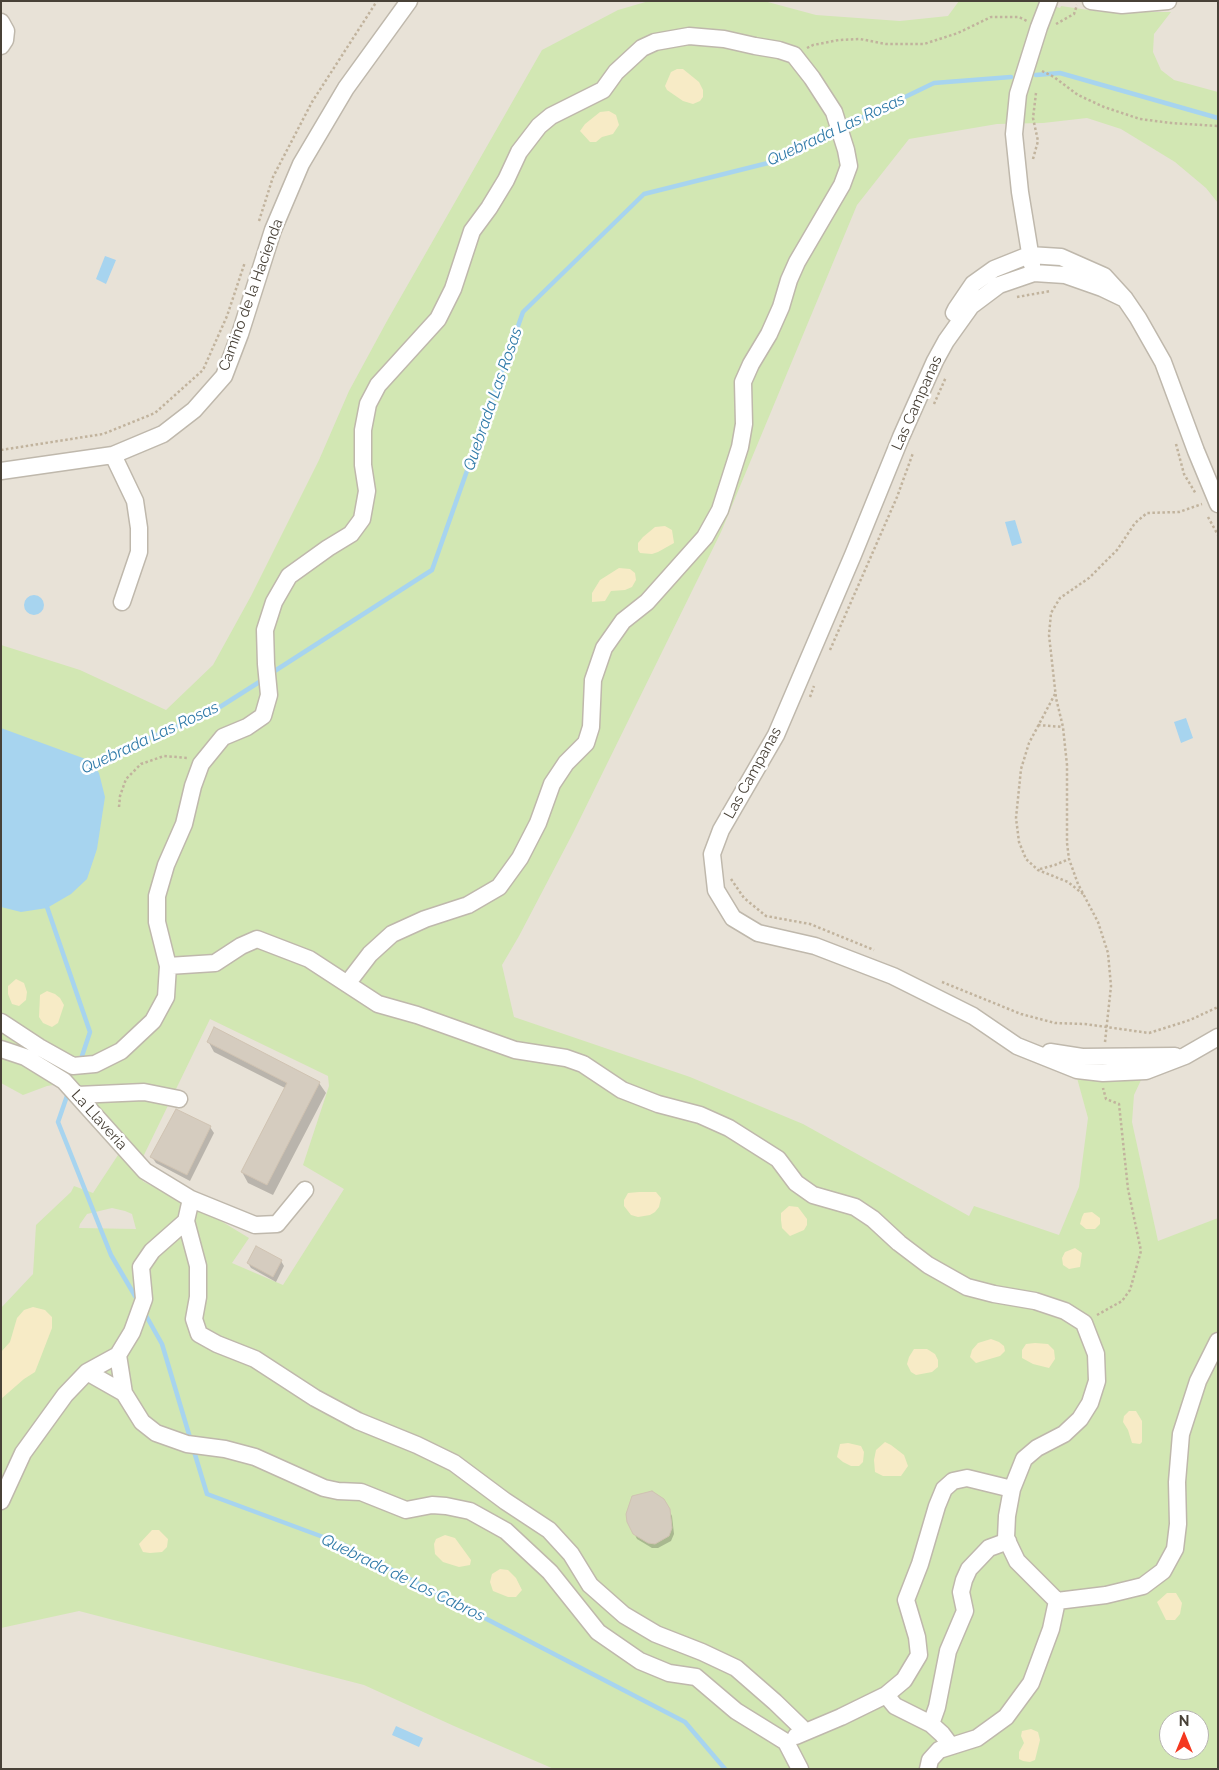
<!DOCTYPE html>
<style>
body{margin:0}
#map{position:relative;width:1219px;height:1770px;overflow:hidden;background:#f4f0e9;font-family:Raleway,sans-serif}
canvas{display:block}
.frame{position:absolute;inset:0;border:2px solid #484137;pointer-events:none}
.north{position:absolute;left:1159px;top:1710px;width:50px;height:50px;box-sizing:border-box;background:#fff;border:1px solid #b6b3af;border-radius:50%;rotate:0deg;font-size:14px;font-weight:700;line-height:20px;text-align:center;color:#484137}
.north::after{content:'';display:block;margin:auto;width:18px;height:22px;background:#f43820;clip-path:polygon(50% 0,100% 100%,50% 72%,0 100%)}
</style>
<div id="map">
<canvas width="1219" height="1770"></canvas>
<div class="frame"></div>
<div class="north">N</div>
</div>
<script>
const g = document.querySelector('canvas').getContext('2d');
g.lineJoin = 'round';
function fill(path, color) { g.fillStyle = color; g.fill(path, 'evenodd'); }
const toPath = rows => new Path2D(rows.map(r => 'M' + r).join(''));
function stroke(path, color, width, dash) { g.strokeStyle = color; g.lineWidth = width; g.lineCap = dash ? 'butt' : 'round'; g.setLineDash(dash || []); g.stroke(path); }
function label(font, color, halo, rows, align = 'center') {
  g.font = font + ' Raleway,sans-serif'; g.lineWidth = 5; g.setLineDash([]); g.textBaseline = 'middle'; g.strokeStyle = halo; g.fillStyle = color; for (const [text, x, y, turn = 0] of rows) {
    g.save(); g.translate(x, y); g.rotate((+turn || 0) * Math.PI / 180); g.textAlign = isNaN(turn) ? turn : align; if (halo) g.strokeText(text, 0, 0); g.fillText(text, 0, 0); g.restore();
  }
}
fill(toPath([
 [1,1,1218,1,1218,1769,1,1769],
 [1169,1720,1199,1720,1199,1750,1169,1750]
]), '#e8e2d7');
fill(toPath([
 [649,1,764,1,816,15,900,21,948,16,959,1,1039,1,1060,8,1061,6,1102,12,1171,12,1154,34,1153,52,1161,70,1174,80,1218,92,1218,203,1206,188,1175,162,1121,129,1087,118,1043,123,997,124,909,139,857,205,721,532,573,833,519,936,502,965,514,1017,690,1077,803,1124,969,1216,974,1206,1059,1235,1079,1187,1088,1118,1077,1078,1141,1080,1134,1095,1132,1122,1158,1241,1218,1218,1218,1769,554,1769,454,1726,364,1685,79,1611,1,1628,1,1308,33,1274,36,1225,71,1192,74,1186,93,1193,118,1155,144,1182,206,1212,249,1238,232,1263,283,1285,344,1189,303,1165,329,1086,328,1076,210,1019,143,1157,72,1082,47,1086,23,1095,1,1083,1,645,80,670,166,710,213,665,251,596,319,460,349,391,387,321,542,50,618,10],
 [112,1208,125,1211,132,1214,136,1229,79,1228,80,1224,87,1214],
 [1169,1720,1199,1720,1199,1750,1169,1750]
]), '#d2e7b3');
fill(toPath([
 [677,69,683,69,699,82,703,90,703,97,700,101,693,104,683,101,667,90,665,86,671,72],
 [609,111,616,115,619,125,613,134,602,137,596,142,590,142,580,131,585,124,600,112],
 [665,526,672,530,674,543,658,552,652,554,640,553,638,550,638,543,643,537,655,527],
 [619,568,630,569,635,573,636,580,632,587,625,590,611,591,605,601,592,602,592,593,600,580],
 [16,979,24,983,27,992,26,1000,19,1006,12,1004,8,994,8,986],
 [47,991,55,994,60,998,64,1005,58,1023,52,1027,43,1023,39,1017,40,995],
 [639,1192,656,1192,661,1198,659,1207,655,1212,650,1215,638,1217,631,1215,624,1206,624,1200,628,1193],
 [789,1206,798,1207,807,1219,807,1225,804,1230,790,1236,782,1228,781,1220,781,1213],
 [1092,1212,1100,1218,1100,1224,1095,1229,1086,1229,1080,1224,1082,1217,1084,1213],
 [1075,1248,1082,1253,1080,1267,1069,1269,1063,1265,1062,1258,1065,1252],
 [33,1307,45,1310,52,1317,52,1328,35,1372,24,1379,1,1399,1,1352,10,1342,17,1318,24,1310],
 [991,1339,999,1342,1004,1346,1005,1351,1000,1356,976,1363,970,1357,972,1350,978,1343],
 [1035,1343,1048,1344,1054,1350,1055,1359,1049,1368,1033,1364,1022,1358,1022,1350,1026,1344],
 [914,1349,927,1349,935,1354,938,1360,938,1367,932,1372,916,1375,911,1372,907,1364,909,1357],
 [1129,1411,1136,1411,1142,1421,1142,1442,1140,1444,1132,1443,1128,1430,1123,1422,1124,1416],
 [885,1442,891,1445,904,1455,908,1466,901,1476,883,1476,875,1472,874,1460,876,1450],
 [848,1443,861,1446,864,1452,863,1462,859,1466,851,1466,843,1462,837,1457,840,1444],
 [152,1530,159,1530,168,1539,167,1547,162,1552,150,1553,143,1552,139,1544],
 [445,1535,455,1538,471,1560,470,1565,459,1567,443,1562,435,1554,434,1544,436,1539],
 [500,1569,508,1570,516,1578,522,1590,516,1597,508,1597,493,1591,490,1582,492,1574],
 [1167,1593,1176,1593,1182,1603,1180,1614,1175,1620,1166,1620,1157,1602],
 [1031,1729,1038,1732,1040,1740,1035,1760,1030,1762,1023,1761,1019,1759,1019,1752,1024,1743,1021,1736,1022,1731]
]), '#f7ebc6');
fill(toPath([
 [105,256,116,260,106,284,96,279],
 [1015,520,1022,543,1012,546,1005,522],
 '24 605a10 10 0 1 1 20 0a10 10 0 1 1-20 0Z',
 [1186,718,1193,738,1181,743,1174,722],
 [1,728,91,761,99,773,105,797,97,849,87,879,71,894,47,908,21,912,1,907],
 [396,1726,423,1738,419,1747,392,1735]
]), '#a7d4ef');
fill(toPath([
 [208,1041,319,1083,326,1093,273,1195,248,1183,242,1172,285,1088,214,1052],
 [210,1127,214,1133,190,1181,156,1163,152,1157],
 [257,1248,281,1261,284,1266,276,1282,251,1268,248,1263],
 [663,1500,672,1516,674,1534,671,1541,658,1548,652,1548,637,1539,634,1533]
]), '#0003');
stroke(toPath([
 [1036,75,1060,73,1218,118],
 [270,674,432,570,523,312,644,194,768,163,934,83,1011,77],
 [87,764,212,712,264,679],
 [46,904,90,1032,80,1062],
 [68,1093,58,1122,111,1255,138,1301],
 [144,1312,162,1344,191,1441],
 [193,1448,207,1494,342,1544,685,1722,725,1769]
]), '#a7d4ef', 4.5);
const building = toPath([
 [214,1027,320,1082,267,1185,241,1172,287,1083,207,1042,214,1027],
 [176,1109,211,1126,187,1175,150,1157,176,1109],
 [256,1246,282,1260,273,1277,247,1263,256,1246],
 [652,1491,664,1499,670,1509,672,1528,669,1536,655,1544,648,1543,633,1534,627,1522,626,1514,632,1496,652,1491]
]);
fill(building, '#d5ccbf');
stroke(building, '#d0c3b2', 1);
const minor = toPath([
 [1091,1,1122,5,1168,1],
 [1,22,6,31,5,40,1,46],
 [1032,265,1020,192,1014,134,1018,94,1039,27,1049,1],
 [1125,299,1102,288,1065,275,1034,273,999,285,971,306,946,341,935,361,901,437,853,555,776,735,721,830,712,854,716,890,733,918,758,933,815,946,893,976,973,1016,1017,1046,1077,1070,1103,1073,1146,1071,1185,1056,1218,1037],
 [954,313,956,309,973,284,994,269,1029,255,1061,257,1104,276,1125,299,1138,318,1163,362,1196,451,1218,504],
 [113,455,135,501,139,528,139,552,122,602],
 [1,471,113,455,163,434,194,410,224,376,240,334,273,230,301,164,346,88,409,1],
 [168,966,215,963,241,946,257,939,309,959,378,1004,417,1015,515,1050,566,1058,583,1064,622,1090,658,1104,700,1115,729,1128,778,1159,796,1183,813,1195,855,1207,873,1219,899,1243,928,1265,967,1287,994,1294,1035,1301,1065,1311,1084,1323,1096,1354,1097,1381,1090,1403,1080,1419,1064,1434,1037,1448,1024,1459,1012,1489,1007,1516,1006,1538,1017,1561,1057,1601],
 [1,1022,39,1047,73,1066,95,1064,121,1051,153,1021,166,997,168,966,157,922,157,896,166,865,184,824,193,786,201,764,223,737,247,727,263,716,269,695,266,664,265,630,274,602,289,576,328,548,351,534,362,519,367,491,363,465,363,430,368,404,378,385,438,319,453,289,472,231,489,208,506,180,519,152,539,126,551,116,603,90,616,72,642,48,655,42,689,36,724,39,755,46,779,50,794,55,812,78,834,112,846,150,849,166,842,185,797,262,789,280,781,307,769,334,751,364,743,382,744,424,740,447,720,510,705,537,647,602,623,621,604,648,593,680,591,727,586,743,566,763,552,784,538,823,520,858,499,887,468,905,425,919,392,934,370,954,347,984],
 [1,1049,25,1057,64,1081,145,1171,191,1199,255,1225,277,1224,305,1190],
 [1050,1052,1082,1057,1175,1056],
 [77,1095,144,1092,179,1099],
 [191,1199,186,1221,198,1266,198,1297,194,1319,199,1334,217,1344,255,1359,315,1398,358,1421,417,1445,454,1463,505,1501,549,1530,571,1554,590,1585,624,1615,656,1634,702,1652,736,1668,775,1702,805,1731],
 [118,1355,124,1393,142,1422,156,1433,187,1444,225,1449,255,1457,324,1488,338,1491,361,1492,406,1510,432,1505,446,1506,470,1511,506,1531,550,1572,598,1632,640,1661,669,1673,696,1677,736,1711,786,1742,800,1769],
 [87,1372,124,1393],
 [1,1501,23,1453,65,1395,87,1372,118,1355,132,1332,144,1299,141,1267,152,1251,186,1221],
 [1057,1601,1106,1595,1143,1586,1163,1571,1175,1549,1178,1524,1177,1482,1181,1434,1198,1381,1218,1341],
 [886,1695,895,1706,931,1724,942,1734,951,1746],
 [931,1724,937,1707,948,1651,965,1611,961,1592,964,1580,969,1569,989,1548,1008,1541],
 [796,1736,841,1717,886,1695,904,1680,919,1655,917,1637,906,1600,920,1564,937,1506,944,1489,953,1481,967,1478,1012,1489],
 [928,1769,930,1760,939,1750,977,1738,1006,1717,1031,1683,1051,1629,1057,1601]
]);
stroke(minor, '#bfb8ac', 19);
stroke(toPath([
 [1056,24,1074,14,1077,5],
 [807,48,813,45,839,40,860,39,886,44,924,44,958,33,991,17,1019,17,1027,21],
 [1042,71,1054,77,1078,95,1104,107,1140,119,1171,123,1218,126],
 [1033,159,1038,141,1033,118,1036,93],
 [259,221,273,177,312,102,377,1],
 [1017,297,1051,291],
 [934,404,946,377],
 [1176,444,1184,474,1196,494],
 [1,450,103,434,155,413,203,370,227,316,245,262],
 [1208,517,1218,535],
 [830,650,897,497,913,453],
 [1055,694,1029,743,1021,769,1016,818,1019,842,1026,859,1038,870,1068,882,1083,894],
 [810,697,814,686],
 [1038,725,1063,727],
 [119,807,120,796,126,779,141,764,164,756,188,758],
 [1040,869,1055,865,1069,859],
 [731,879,744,898,766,916,810,924,874,950],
 [942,982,1021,1014,1055,1023,1085,1024,1149,1033,1190,1020,1218,1007],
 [1105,1042,1111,986,1108,953,1098,922,1078,884,1069,859,1067,843,1067,765,1063,727,1056,698,1049,635,1051,613,1060,598,1089,578,1117,550,1135,523,1147,513,1179,512,1202,504],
 [1097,1315,1122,1301,1130,1290,1141,1251,1128,1189,1119,1104,1106,1099,1103,1088]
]), '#c1b39d', 2.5, [2.5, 2.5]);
stroke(minor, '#fff', 16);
label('15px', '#484137', '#fff', [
 ["Camino de la Hacienda",251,295,-70],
 ["Las Campanas",917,403,-66],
 ["Las Campanas",753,773,-61],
 ["La Llaveria",99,1120,48]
]);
label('italic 16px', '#317ba9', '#fff', [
 ["Quebrada Las Rosas",836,130,-25],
 ["Quebrada Las Rosas",493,399,-71],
 ["Quebrada Las Rosas",150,738,-25],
 ["Quebrada de Los Cabros",403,1578,26]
]);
</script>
